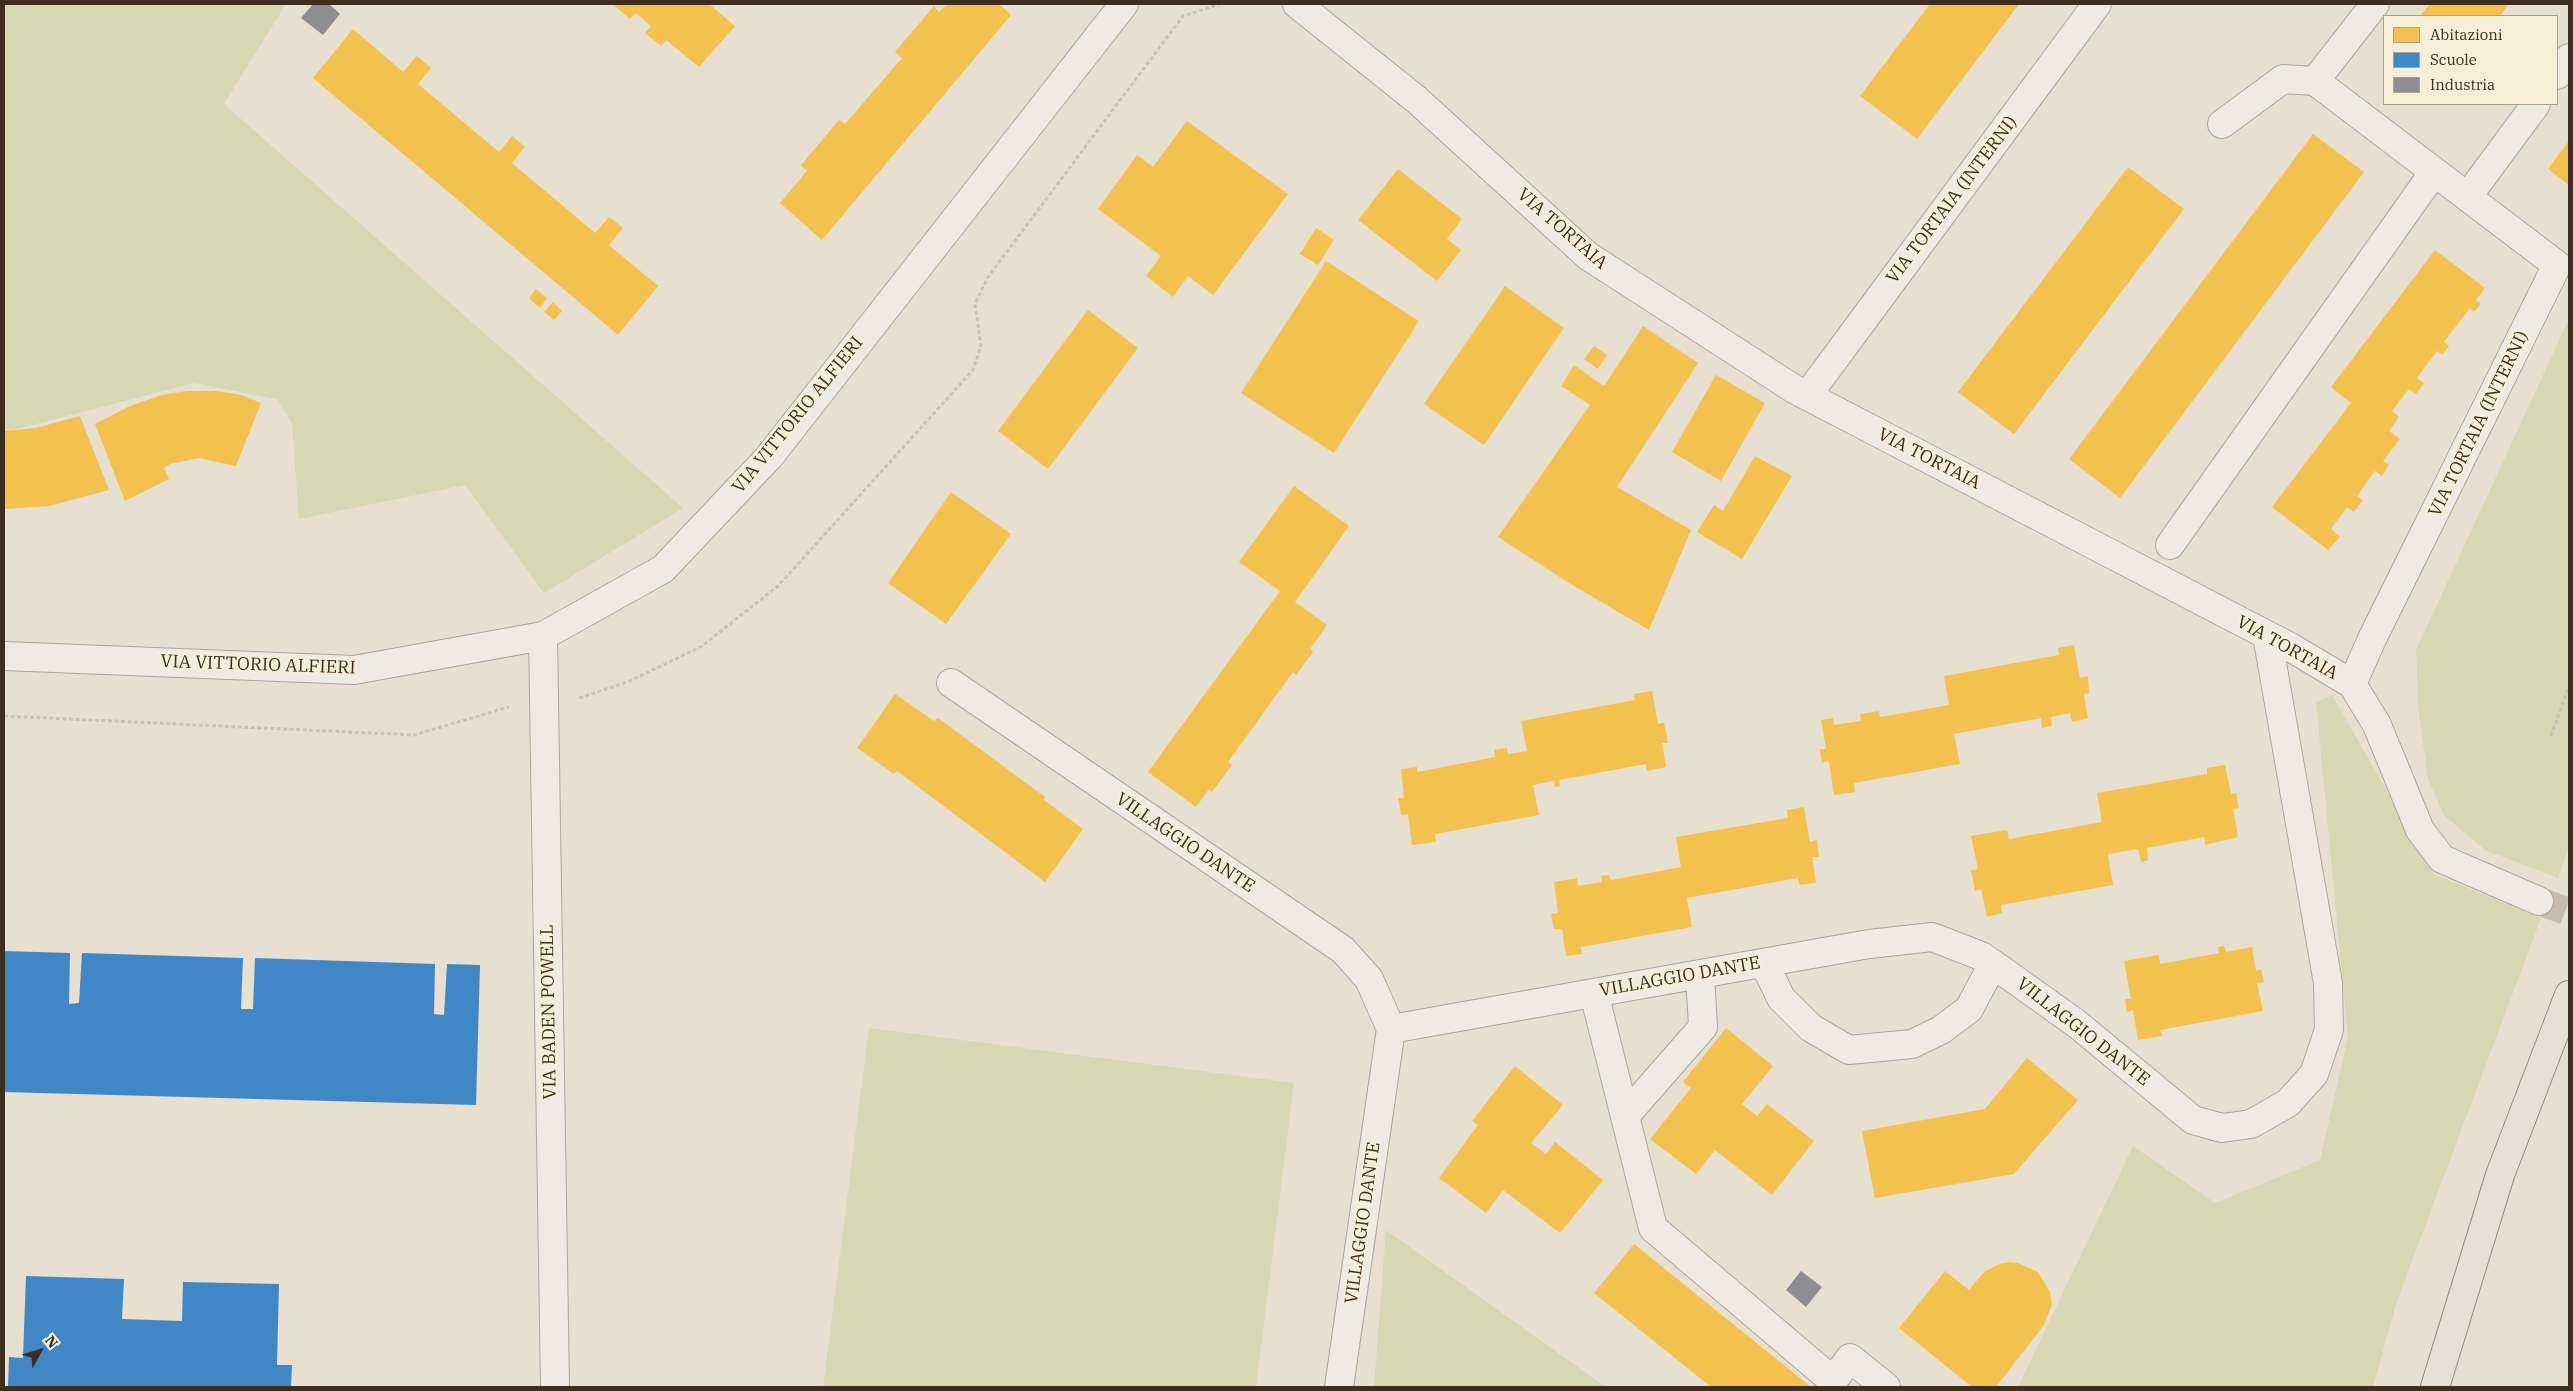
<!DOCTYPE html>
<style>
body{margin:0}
#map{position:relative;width:2573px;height:1391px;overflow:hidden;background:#e7e0d1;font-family:"IBM Plex Serif",serif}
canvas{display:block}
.frame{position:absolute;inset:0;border:5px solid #3d2e20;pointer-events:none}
.legend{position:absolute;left:2383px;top:15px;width:175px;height:90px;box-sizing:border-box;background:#f7eed8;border:1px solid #ada18e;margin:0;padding:6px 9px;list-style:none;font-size:15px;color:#3d2e20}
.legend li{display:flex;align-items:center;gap:10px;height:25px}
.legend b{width:25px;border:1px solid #ada18e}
.north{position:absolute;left:15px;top:1326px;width:50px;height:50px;-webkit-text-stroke:4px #f7eed8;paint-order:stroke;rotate:51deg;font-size:14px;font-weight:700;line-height:20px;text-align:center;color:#3d2e20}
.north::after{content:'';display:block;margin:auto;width:18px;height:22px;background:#3d2e20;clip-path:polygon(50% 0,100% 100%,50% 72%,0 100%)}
</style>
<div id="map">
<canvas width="2573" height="1391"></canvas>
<div class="frame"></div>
<ul class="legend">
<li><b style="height:14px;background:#f2c14e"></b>Abitazioni</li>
<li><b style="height:14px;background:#3f88c5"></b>Scuole</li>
<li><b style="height:14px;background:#8d8d92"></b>Industria</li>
</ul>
<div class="north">N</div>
</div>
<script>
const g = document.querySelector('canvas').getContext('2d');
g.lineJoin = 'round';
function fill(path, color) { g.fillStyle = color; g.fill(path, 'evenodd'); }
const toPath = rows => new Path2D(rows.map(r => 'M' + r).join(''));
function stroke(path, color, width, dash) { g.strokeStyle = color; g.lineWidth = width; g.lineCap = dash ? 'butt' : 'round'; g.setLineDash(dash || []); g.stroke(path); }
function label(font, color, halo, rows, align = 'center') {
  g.font = font + ' "IBM Plex Serif",serif'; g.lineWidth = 5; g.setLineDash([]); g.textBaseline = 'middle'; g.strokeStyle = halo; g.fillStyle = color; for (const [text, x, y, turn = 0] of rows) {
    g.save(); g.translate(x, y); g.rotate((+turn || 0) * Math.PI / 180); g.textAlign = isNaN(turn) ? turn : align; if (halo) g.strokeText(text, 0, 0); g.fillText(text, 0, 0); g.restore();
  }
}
fill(toPath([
 [4,4,286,4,224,104,683,508,544,593,465,485,299,519,292,424,277,399,194,383,13,430,4,430],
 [2569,319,2569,847,2558,878,2485,850,2444,815,2428,779,2419,715,2416,650],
 [2332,695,2434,874,2541,918,2397,1301,2373,1387,2018,1387,2133,1146,2215,1203,2320,1160,2348,1037,2316,702],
 [869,1028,1294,1083,1256,1387,823,1387],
 [1386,1230,1606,1387,1374,1387]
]), '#d6d7b3');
fill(toPath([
 [615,4,709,4,735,26,699,67,666,40,661,46,645,33,651,26,636,13,630,19,614,5],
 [947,4,999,4,1011,15,822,240,780,203,807,171,801,165,839,120,845,124,902,58,895,52,934,6,939,12],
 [1930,4,2019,4,1917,139,1860,96],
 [2430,4,2509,4,2500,16,2420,16],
 [353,29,403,72,417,56,431,68,418,84,499,152,512,136,525,147,512,163,595,233,609,217,623,228,609,245,658,286,618,335,313,78],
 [1187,121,1288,194,1213,295,1188,276,1173,297,1146,276,1161,256,1098,209,1137,155,1153,167],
 [2313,134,2364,172,2120,498,2069,459],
 [2569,141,2569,185,2548,169],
 [2128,167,2184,209,2014,434,1958,392],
 [1398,169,1462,219,1447,239,1461,250,1437,281,1358,220],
 [1316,228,1334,240,1318,265,1300,254],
 [2435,250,2485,288,2476,300,2481,304,2474,312,2470,308,2444,342,2449,346,2442,355,2437,351,2417,378,2424,383,2416,394,2409,389,2392,411,2399,417,2389,431,2400,439,2383,461,2389,465,2382,476,2375,471,2357,496,2363,500,2354,512,2347,507,2331,529,2340,537,2328,550,2272,507,2351,403,2331,387],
 [1326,261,1419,321,1334,453,1241,393],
 [1505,286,1564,328,1484,445,1424,404],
 [536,289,547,298,540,308,529,298],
 [553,302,562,311,554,320,544,312],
 [1088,310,1138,348,1048,469,998,431],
 [1643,326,1698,363,1617,487,1691,530,1649,630,1569,583,1498,537,1590,405,1561,386,1574,365,1604,386],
 [1594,346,1607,355,1598,369,1584,359],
 [1716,375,1765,403,1721,481,1672,452],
 [187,391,216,391,242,395,261,403,236,466,199,458,170,464,164,468,169,479,125,501,95,424,130,406,162,395],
 [80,416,109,490,49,506,4,509,4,431,36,428],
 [1755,456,1792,476,1742,559,1697,532,1714,505,1723,511],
 [1294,486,1349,526,1295,602,1327,625,1310,649,1313,652,1296,675,1293,672,1228,762,1232,765,1212,792,1209,789,1196,807,1148,772,1280,591,1239,562],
 [951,492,1011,534,946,624,888,583],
 [2074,645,2080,678,2088,676,2089,693,2084,694,2088,718,2072,722,2070,713,2051,717,2052,726,2042,728,2041,718,1954,734,1960,764,1854,783,1855,792,1834,795,1829,761,1822,763,1820,749,1826,749,1821,720,1833,718,1834,725,1861,721,1860,714,1879,711,1880,717,1949,705,1944,676,2059,655,2058,648],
 [1652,691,1658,724,1664,723,1668,743,1662,743,1666,767,1647,771,1646,764,1559,780,1560,786,1555,787,1554,781,1533,785,1539,815,1435,834,1436,842,1412,845,1408,814,1401,815,1398,798,1404,798,1401,769,1417,767,1417,772,1495,757,1494,750,1507,748,1508,754,1527,751,1521,721,1635,700,1634,694],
 [895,694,934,721,938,718,1045,797,1044,800,1083,829,1045,882,897,771,894,774,857,748],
 [2225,765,2231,794,2236,793,2239,808,2233,809,2238,837,2205,845,2204,837,2147,848,2148,860,2141,862,2138,849,2108,854,2113,885,2001,905,2002,913,1987,917,1981,889,1975,891,1971,870,1978,869,1971,836,2007,830,2009,839,2102,822,2097,793,2207,774,2207,768],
 [1804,807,1810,842,1817,840,1819,857,1812,857,1816,883,1799,885,1798,878,1687,898,1692,927,1581,947,1582,954,1566,956,1562,929,1554,929,1551,914,1558,913,1554,882,1577,878,1578,886,1602,882,1601,876,1609,875,1611,880,1681,867,1676,837,1788,818,1787,810],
 [2224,946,2226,952,2252,947,2256,971,2261,969,2264,982,2257,983,2263,1011,2160,1030,2162,1036,2138,1040,2133,1010,2127,1012,2125,999,2131,999,2124,961,2159,955,2160,964,2219,953,2218,947],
 [1726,1028,1773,1066,1742,1104,1757,1116,1767,1104,1814,1141,1772,1195,1715,1150,1696,1174,1650,1139,1691,1088,1683,1082],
 [2027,1058,2078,1100,2014,1174,1875,1198,1862,1131,1985,1109],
 [1515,1066,1563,1105,1531,1143,1546,1154,1555,1142,1603,1180,1560,1233,1503,1190,1486,1213,1439,1178,1478,1125,1472,1121],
 [1634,1244,1686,1286,1811,1387,1711,1387,1594,1293],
 [2009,1262,2018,1263,2038,1272,2050,1292,2052,1304,2044,1325,1996,1387,1972,1387,1899,1328,1945,1271,1969,1290,1984,1272,1999,1264]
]), '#f2c14e');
fill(toPath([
 [4,951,70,953,69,1004,79,1003,82,953,243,958,241,1009,253,1009,255,958,435,964,434,1014,444,1015,447,964,480,965,476,1105,4,1092],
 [26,1276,124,1279,122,1319,182,1321,183,1282,279,1284,277,1365,292,1365,291,1387,8,1387,9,1357,23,1358]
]), '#3f88c5');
fill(toPath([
 [313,4,329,4,340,14,323,35,301,18],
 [1801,1271,1822,1287,1806,1307,1786,1290]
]), '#8d8d92');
stroke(toPath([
 [2539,901,2569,912]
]), '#c5bcae', 28, [28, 14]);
const minor = toPath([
 [1297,4,1417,100,1588,256,1794,389,2290,647,2352,684,2377,725,2420,830,2442,859,2539,901],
 [2557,75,2569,58],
 [2222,124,2283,79,2315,81],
 [2468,196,2536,104],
 [1807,396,2097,4],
 [2170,545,2434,172],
 [543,636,555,1387],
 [4,656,354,670,543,636,663,569,769,457,1124,4],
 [951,683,1343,950,1369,979,1391,1029],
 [2352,684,2372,639,2557,265,2315,81,2375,4],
 [1764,963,1781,998,1811,1028,1849,1050,1912,1044,1941,1030,1969,1009,1993,964],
 [1594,993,1653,1228,1833,1381,1850,1358,1886,1387],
 [1625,1116,1703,1027,1700,974],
 [1339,1387,1391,1029,1869,944,1932,937,1981,956,1993,964,2077,1024,2193,1120,2222,1128,2251,1124,2288,1103,2314,1074,2329,1030,2328,983,2267,635]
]);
const major = toPath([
 [2435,1387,2500,1175,2569,995]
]);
stroke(minor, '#ada599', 30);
stroke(major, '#928b80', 30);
stroke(toPath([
 [579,698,630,681,702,646,778,586,973,370,981,346,975,304,988,277,1183,16,1220,4],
 [4,716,414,735,509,707],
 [2551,736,2569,686]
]), '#c8c2b9', 3, [4, 2.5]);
stroke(minor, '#efebe3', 28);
stroke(major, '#e6e1d4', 28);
label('18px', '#3d2e20', '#f7eed8', [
 ["VIA TORTAIA (INTERNI)",1952,200,-53],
 ["VIA TORTAIA",1562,229,41],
 ["VIA VITTORIO ALFIERI",798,415,-51],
 ["VIA TORTAIA (INTERNI)",2479,424,-64],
 ["VIA TORTAIA",1929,459,27],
 ["VIA TORTAIA",2287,648,29],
 ["VIA VITTORIO ALFIERI",258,665,2],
 ["VILLAGGIO DANTE",1185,843,34],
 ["VILLAGGIO DANTE",1680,977,-10],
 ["VIA BADEN POWELL",549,1012,-91],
 ["VILLAGGIO DANTE",2083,1032,38],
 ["VILLAGGIO DANTE",1363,1223,-82]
]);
</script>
